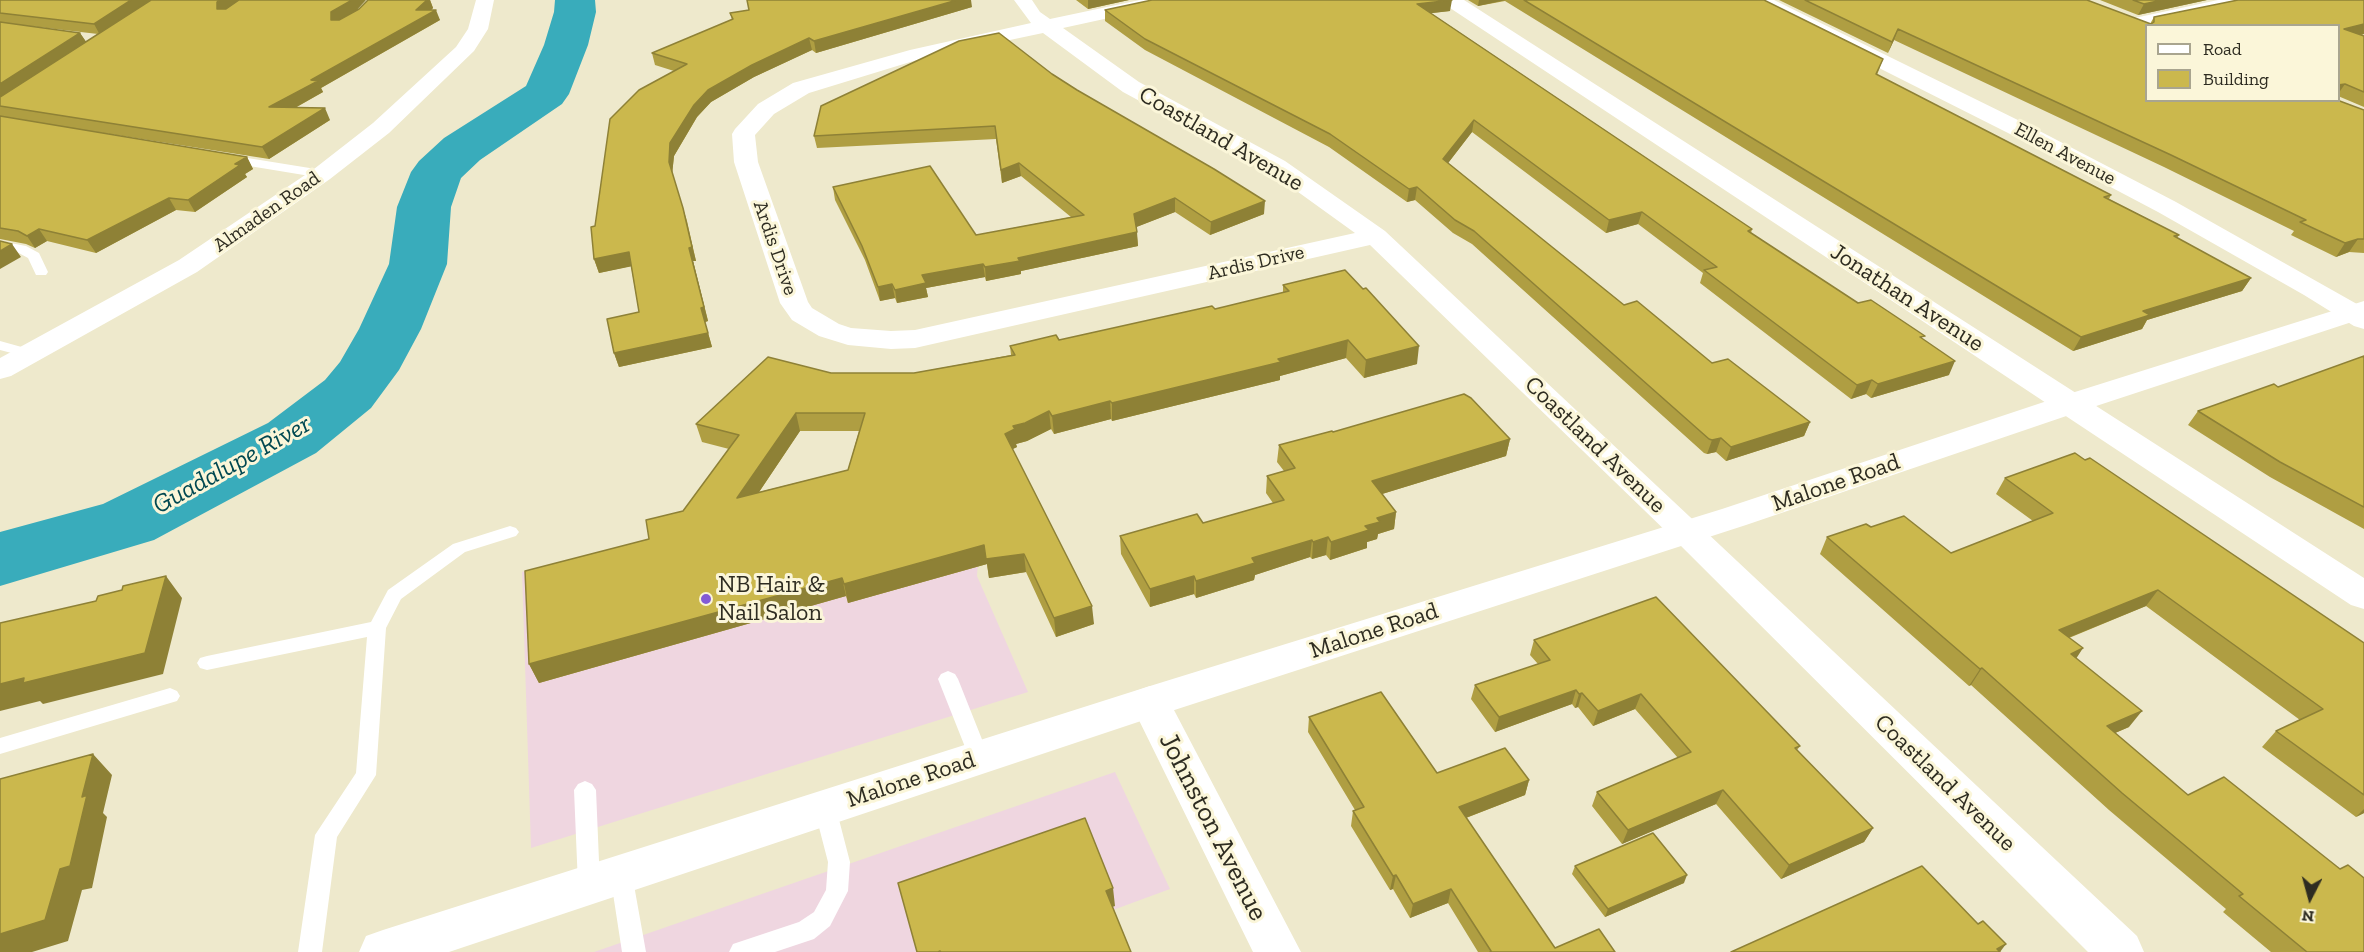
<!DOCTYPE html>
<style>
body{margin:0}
#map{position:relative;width:2364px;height:952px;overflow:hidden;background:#eee9cc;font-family:"Zilla Slab",serif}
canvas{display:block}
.legend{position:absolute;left:2145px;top:24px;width:195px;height:78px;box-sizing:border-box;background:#fbf6d9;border:2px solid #a9a58f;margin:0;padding:8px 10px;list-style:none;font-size:18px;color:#2e2c21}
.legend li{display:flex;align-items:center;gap:12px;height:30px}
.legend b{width:30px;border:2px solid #a9a58f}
.north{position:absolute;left:2280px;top:868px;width:60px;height:60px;-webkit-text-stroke:4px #fbf6d9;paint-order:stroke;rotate:186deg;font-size:16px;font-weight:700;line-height:24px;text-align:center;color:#2e2c21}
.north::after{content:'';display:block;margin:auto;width:21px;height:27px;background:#2e2c21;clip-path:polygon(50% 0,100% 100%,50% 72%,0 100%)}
</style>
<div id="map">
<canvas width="2364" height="952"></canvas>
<ul class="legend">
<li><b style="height:8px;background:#fff"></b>Road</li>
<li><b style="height:16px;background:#cbb84d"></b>Building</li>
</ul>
<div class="north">N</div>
</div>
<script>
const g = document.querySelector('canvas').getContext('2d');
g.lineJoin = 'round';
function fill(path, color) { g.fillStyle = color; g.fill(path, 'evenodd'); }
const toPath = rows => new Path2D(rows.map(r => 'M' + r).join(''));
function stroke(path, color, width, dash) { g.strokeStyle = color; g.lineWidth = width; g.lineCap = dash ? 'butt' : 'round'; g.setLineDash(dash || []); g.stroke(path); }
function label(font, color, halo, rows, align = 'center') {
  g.font = font + ' "Zilla Slab",serif'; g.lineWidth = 6; g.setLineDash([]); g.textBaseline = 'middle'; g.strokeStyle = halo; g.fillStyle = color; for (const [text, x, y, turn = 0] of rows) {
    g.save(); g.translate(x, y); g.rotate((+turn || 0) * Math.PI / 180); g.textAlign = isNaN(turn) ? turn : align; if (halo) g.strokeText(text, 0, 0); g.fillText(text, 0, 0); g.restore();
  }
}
fill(toPath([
 [986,453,977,576,1028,692,531,848,522,572],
 [1115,772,1170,889,999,952,594,952]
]), '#efd6e0');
fill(toPath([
 [555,0,595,0,596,12,588,45,569,94,562,104,480,160,461,178,451,207,447,264,421,329,399,370,371,408,316,453,154,540,0,586,0,532,103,504,268,423,325,380,340,362,359,329,389,264,397,207,411,172,419,161,444,138,526,86,544,45,554,12,555,0]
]), '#39acbb');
fill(toPath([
 [229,155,322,170,328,174,322,178,225,162,223,159,229,155],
 [0,241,26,246,39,253,48,272,46,275,36,275,28,258,17,252,0,249,0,241],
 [0,341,36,351,38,354,31,358,0,350,0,341],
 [510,526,516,528,519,532,516,536,465,552,401,599,386,628,376,775,337,837,322,952,298,952,315,835,356,773,367,637,207,670,200,668,197,663,200,658,207,656,371,622,388,590,453,544,510,526],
 [948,671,955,674,958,679,989,757,986,763,979,765,972,763,969,757,938,679,941,674,948,671],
 [170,688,177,691,180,696,177,701,0,754,0,738,170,688],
 [585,781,592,784,596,790,600,885,597,892,589,895,581,892,578,885,574,790,578,784,585,781],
 [825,799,833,802,836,808,850,862,848,891,830,926,814,939,775,952,729,952,733,944,799,922,814,912,826,890,828,862,814,808,817,802,825,799],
 [621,864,629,867,632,874,646,952,622,952,610,874,613,867,621,864]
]), '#fff');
fill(toPath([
 [1014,0,1032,0,1040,12,1050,19,1140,0,1175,0,1173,4,1063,28,1139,82,1285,161,1385,231,2137,936,2144,952,2088,952,1674,539,1370,245,915,348,891,349,848,345,819,336,792,320,780,303,734,162,732,134,735,129,758,104,793,83,910,50,1031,23,1014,0],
 [1043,33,1123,92,1269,171,1355,233,915,330,891,331,851,328,839,324,812,308,808,302,758,162,755,135,774,114,809,93,920,59,1043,33],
 [1442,0,1464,0,2364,578,2364,609,2351,605,1444,4,1442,0],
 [1750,0,1774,0,2028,125,2176,202,2364,308,2364,329,2354,326,2304,295,2158,212,2012,135,1752,4,1750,0],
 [2218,0,2254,0,2252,4,2245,6,2137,29,2130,27,2127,23,2130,19,2218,0],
 [1150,686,1164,691,1301,952,1253,952,1130,702,1136,691,1150,686]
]), '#fff');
fill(toPath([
 [476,0,494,0,488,29,474,51,389,133,330,179,197,272,11,376,0,379,0,358,179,260,314,169,373,123,456,47,468,29,476,0],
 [2364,301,2364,318,2081,411,1746,525,1159,715,449,952,359,952,366,936,383,930,1150,686,1722,509,2059,397,2364,301]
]), '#fff');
fill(toPath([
 [0,0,356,11,359,9,368,0,430,0,433,8,431,10,440,20,321,88,323,92,295,108,330,120,269,159,84,130,247,157,253,169,245,174,247,177,195,212,176,210,96,253,47,241,35,248,26,244,0,239],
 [12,24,98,34,86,42,80,33],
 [1076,0,1129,0,1088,9],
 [1468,0,1764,0,1883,59,1877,75,2111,195,2109,199,2179,235,2177,238,2251,278,2242,291,2147,320,2142,329,2073,351,1505,1,1478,6],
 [1779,0,2087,0,2150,24,2154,17,2238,0,2364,0,2364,34,2361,35,2364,36,2364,107,2338,96,2338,26,2146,26,2146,100,2337,100,2364,110,2364,253,2349,252,2336,257,2291,235,2294,231,2164,167,1894,40,1888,53],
 [2100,0,2207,0,2138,15],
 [972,7,816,53,812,50,754,77,711,102,697,117,674,156,672,174,687,221,696,261,693,261,708,321,705,322,712,347,619,367,614,353,639,312,631,266,599,273,594,259,595,226,674,71,655,65,652,53,732,20,730,13,749,10],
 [1105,10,1450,11,1431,13,1752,229,1751,233,1858,303,1923,340,1949,375,1871,398,1866,394,1851,399,1700,283,1703,273,1638,224,1606,233,1472,132,1448,163,1624,305,1712,363,1810,422,1804,436,1726,461,1716,452,1707,454,1704,453,1472,244,1453,233,1415,200,1407,202,1329,147,1145,50,1105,21],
 [1052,74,1264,214,1210,235,1175,212,1136,227,1138,246,1021,271,1021,274,986,281,985,277,926,288,928,297,897,303,895,298,880,301,865,260,835,200,833,187,976,235,1071,217,1021,176,1002,183,996,139,817,148,814,136],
 [1283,285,1417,364,1364,378,1346,358,1280,376,1280,380,1112,421,1111,419,1054,434,1051,429,1027,441,1016,444,1017,447,1012,449,1094,624,1056,637,1026,572,989,578,987,564,848,603,846,596,539,683,529,664,649,539,683,511,729,449,702,442,696,424,831,373,914,373,1011,355,1010,346,1059,340,1215,309,1283,293],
 [800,431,859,431,848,470,759,492],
 [2364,356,2364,529,2270,477,2188,425,2198,411,2278,387],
 [1333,432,1510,439,1506,456,1382,494,1396,512,1394,529,1378,534,1377,539,1367,542,1367,548,1330,560,1326,555,1312,559,1310,557,1255,575,1254,580,1196,598,1194,594,1150,607,1121,554,1120,536,1203,523,1273,503,1266,493,1267,476,1284,471,1277,462,1279,445],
 [2005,478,2364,643,2364,813,2356,817,2262,747,2276,731,2300,720,2146,606,2069,638,2076,658,2129,727,2115,733,2364,952,2271,952,2223,912,2226,909,2109,810,1971,685,1969,686,1820,554,1827,537,1871,527,1951,553,2033,521,1996,494],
 [1534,640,1800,746,1797,750,1873,828,1864,842,1781,879,1716,804,1622,844,1592,806,1597,792,1678,758,1635,709,1593,726,1578,707,1575,708,1572,704,1495,732,1471,699,1475,685,1538,664,1530,655],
 [1309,717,1437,773,1529,780,1525,795,1466,818,1555,948,1615,952,1478,952,1448,903,1410,918,1393,889,1390,890,1351,826,1353,811,1355,810,1308,732],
 [1575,866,1684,883,1605,917,1572,874]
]), '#af9e42');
fill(toPath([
 [131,0,153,0,100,35,94,24],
 [220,0,239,0,222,20,217,9,217,2],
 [352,0,366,0,355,12,336,23,331,20,331,12],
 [416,0,430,0,433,8,425,16,436,10,440,20,321,88,323,92,275,119,269,107,311,80],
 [957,0,971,0,972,7,816,53,814,41],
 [1088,0,1129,0,1088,9],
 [1452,0,1450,11,1416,15,1417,4],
 [1479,0,1506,0,1478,6],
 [2162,0,2207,0,2138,15,2144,4],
 [2364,24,2364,34,2338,40,2344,29],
 [1898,29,1894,40,1888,53,1892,42],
 [80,33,87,43,0,100,0,84],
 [809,38,812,50,754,77,711,102,697,117,674,156,672,175,669,162,670,143,694,105,708,90,752,65],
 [2345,84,2338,94,2338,85],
 [325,108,330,120,269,159,262,147],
 [1474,120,1472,132,1442,171,1443,159],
 [247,157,253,169,245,174,247,177,195,212,188,200,235,164],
 [1019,163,1021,176,1002,183,1001,170],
 [1417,187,1415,200,1407,202,1409,189],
 [169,198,176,210,96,253,87,240],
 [1175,198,1175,212,1134,228,1134,214],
 [1265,201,1264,214,1210,235,1211,222],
 [683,208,696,261,693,261,708,321,705,322,712,347,619,367,614,353,689,248],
 [1642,212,1638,224,1606,233,1609,220],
 [39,229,47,241,35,248,27,236],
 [1137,232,1138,246,1021,271,1021,274,986,281,985,267,1018,258],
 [2358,239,2349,252,2336,257,2345,243],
 [12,244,21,257,0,269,0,251],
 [629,252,633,266,599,273,594,259],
 [983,264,985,277,926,288,928,297,897,303,895,290,922,275],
 [2251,278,2242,291,2147,320,2142,329,2073,351,2081,337,2143,311],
 [892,284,895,298,880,301,878,287],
 [1348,340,1346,358,1280,376,1280,380,1112,421,1112,403],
 [1419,346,1417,364,1364,378,1366,360],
 [1955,361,1949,375,1871,398,1878,384],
 [1872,380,1866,394,1851,399,1857,385],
 [1110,401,1111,419,1054,434,1052,416],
 [1049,411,1051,429,1027,441,1016,444,1017,447,1007,452,1005,434,1013,426],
 [796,413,800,431,743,516,737,498],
 [1810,422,1804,436,1726,461,1731,447],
 [1721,438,1716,452,1707,454,1712,440],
 [1510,439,1506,456,1369,498,1372,481],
 [1396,512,1394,529,1378,534,1377,539,1367,542,1367,548,1330,560,1331,542,1365,526,1377,518],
 [1328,537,1326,555,1312,559,1313,542],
 [1312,540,1310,557,1255,575,1254,580,1196,598,1196,581,1252,558],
 [984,545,1024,554,1026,572,989,578,987,564,848,603,844,584],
 [166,576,182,598,163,674,43,704,40,701,0,711,0,684,24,678],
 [1194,576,1194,594,1150,607,1150,589],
 [842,578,846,596,539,683,529,664],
 [2158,590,2146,606,2048,646,2059,630],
 [1092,606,1094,624,1056,637,1054,618],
 [2083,648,2072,665,2071,654],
 [1982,668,1971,685,1969,686,1980,669],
 [1576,690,1572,704,1495,732,1499,717],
 [1582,693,1578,707,1575,708,1579,694],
 [1641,694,1635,709,1593,726,1598,711],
 [2142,711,2129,727,2094,742,2107,726],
 [93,754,112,775,103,813,107,817,92,888,82,890,68,941,32,952,0,952,0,934,60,869],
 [1529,780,1525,795,1455,822,1459,807],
 [1723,790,1716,804,1622,844,1628,830],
 [2364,809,2364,813,2356,817],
 [1873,828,1864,842,1781,879,1789,865],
 [1396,875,1393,889,1390,890,1393,876],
 [1687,875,1684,883,1605,917,1608,909],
 [1113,888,1115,906,1107,909,1106,891],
 [1451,889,1448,903,1410,918,1413,904],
 [2006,944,2000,952,1997,949]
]), '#8e8136');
const building = toPath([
 [0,0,131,0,94,24,0,13,0,0],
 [151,0,220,0,217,2,217,9,226,9,239,0,352,0,331,12,331,20,339,20,359,9,368,0,427,0,416,10,436,10,311,80,318,81,269,107,325,108,262,147,0,106,0,97,151,0],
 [747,0,957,0,814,41,809,38,752,65,708,90,694,105,670,143,669,162,683,208,692,247,689,248,704,307,701,308,708,333,614,353,607,319,639,312,629,252,594,259,591,227,595,226,610,119,639,90,687,64,652,53,733,19,730,13,749,10,747,0],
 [1152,0,1452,0,1417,4,1752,229,1748,231,1858,303,1871,300,1925,336,1920,337,1955,361,1878,384,1872,380,1857,385,1704,270,1717,267,1642,212,1609,220,1474,120,1443,159,1624,305,1637,301,1712,363,1728,359,1810,422,1731,447,1721,438,1712,440,1709,439,1474,231,1455,220,1417,187,1409,189,1330,134,1145,39,1105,10,1152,0],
 [1524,0,1764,0,1883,59,1876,74,2111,195,2104,197,2179,235,2174,236,2251,278,2143,311,2150,315,2081,337,1524,0],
 [1805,0,2087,0,2151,24,2154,22,2154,17,2238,0,2364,0,2364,24,2344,29,2364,36,2364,92,2345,84,2338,85,2338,26,2146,26,2146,100,2337,100,2364,110,2364,239,2358,239,2345,243,2300,222,2306,220,2171,155,1898,29,1892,42,1805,0],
 [2133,0,2162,0,2144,4,2133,0],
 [0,22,80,33,0,84,0,22],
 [999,33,1052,74,1077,90,1214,169,1265,201,1211,222,1175,198,1134,214,1137,232,1018,258,1020,261,985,267,983,264,922,275,926,283,895,290,892,284,878,287,862,246,833,187,930,166,976,235,1084,215,1019,163,1001,170,995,126,814,136,821,106,959,41,999,33],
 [0,116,247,157,235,164,240,165,188,200,169,198,87,240,39,229,27,236,18,231,0,228,0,116],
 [0,241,12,244,0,251,0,241],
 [1345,270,1363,289,1366,288,1419,346,1366,360,1348,340,1278,359,1281,362,1112,403,1110,401,1052,416,1049,411,1025,423,1013,426,1015,429,1005,434,1092,606,1054,618,1024,554,986,559,984,545,844,584,842,578,529,664,525,571,649,539,646,520,683,511,739,435,696,424,768,357,831,373,914,373,1015,355,1010,346,1056,335,1059,340,1212,306,1215,309,1289,291,1283,285,1345,270],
 [796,413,865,413,848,470,737,498,796,413],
 [2364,356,2364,507,2280,462,2198,411,2274,384,2278,387,2364,356],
 [1464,394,1471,398,1510,439,1372,481,1396,512,1377,518,1380,522,1365,526,1369,530,1331,542,1328,537,1313,542,1312,540,1252,558,1255,563,1196,581,1194,576,1150,589,1120,536,1197,514,1203,523,1284,500,1267,476,1295,468,1279,445,1332,431,1333,432,1464,394],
 [2075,453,2085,460,2090,458,2364,643,2364,795,2276,731,2323,709,2158,590,2059,630,2083,648,2071,654,2142,711,2107,726,2188,795,2224,777,2340,869,2348,865,2364,878,2364,952,2307,952,2239,896,2243,894,2122,793,1982,668,1980,669,1827,537,1866,524,1871,527,1904,516,1951,553,2053,513,2005,478,2075,453],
 [166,576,145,653,23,683,24,678,0,684,0,623,96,601,98,596,122,590,123,586,166,576],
 [1656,597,1800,746,1795,748,1873,828,1789,865,1723,790,1628,830,1597,792,1691,752,1641,694,1598,711,1582,693,1579,694,1576,690,1499,717,1475,685,1550,660,1534,640,1656,597],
 [1381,692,1437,773,1505,748,1529,780,1459,807,1555,948,1599,929,1615,952,1490,952,1491,951,1451,889,1413,904,1396,875,1393,876,1353,811,1364,807,1309,717,1381,692],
 [93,754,82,797,87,795,70,866,60,869,45,920,0,934,0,779,93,754],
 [1085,818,1113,888,1106,891,1131,952,941,952,940,951,938,952,917,952,898,883,1085,818],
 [1653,833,1687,875,1608,909,1575,866,1653,833],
 [1922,866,1978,924,1983,921,2006,944,1997,949,2000,952,1731,952,1922,866]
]);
fill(building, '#cbb84d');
stroke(building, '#8e8136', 1.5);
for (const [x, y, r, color] of [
 [706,599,6,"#835bd5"]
]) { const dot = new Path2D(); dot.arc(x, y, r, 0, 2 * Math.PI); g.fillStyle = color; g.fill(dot); stroke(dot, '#fbf6d9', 2); }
label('20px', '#2e2c21', '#fbf6d9', [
 ["Ellen Avenue",2065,154,28],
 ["Almaden Road",267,212,-35],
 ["Ardis Drive",775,248,71],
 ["Ardis Drive",1256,263,-13]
]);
label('24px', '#2e2c21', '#fbf6d9', [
 ["Coastland Avenue",1221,139,30],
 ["Jonathan Avenue",1907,298,33],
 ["Coastland Avenue",1595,445,44],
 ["Malone Road",1836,483,-19],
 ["Malone Road",1374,631,-18],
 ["Malone Road",911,780,-18],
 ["Coastland Avenue",1945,783,44]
]);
label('24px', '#2e2c21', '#fbf6d9', [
 ["NB Hair &",718,585],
 ["Nail Salon",718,613]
], 'left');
label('italic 26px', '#014851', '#fbf6d9', [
 ["Guadalupe River",232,465,-29]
]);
label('28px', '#2e2c21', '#fbf6d9', [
 ["Johnston Avenue",1213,827,63]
]);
</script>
